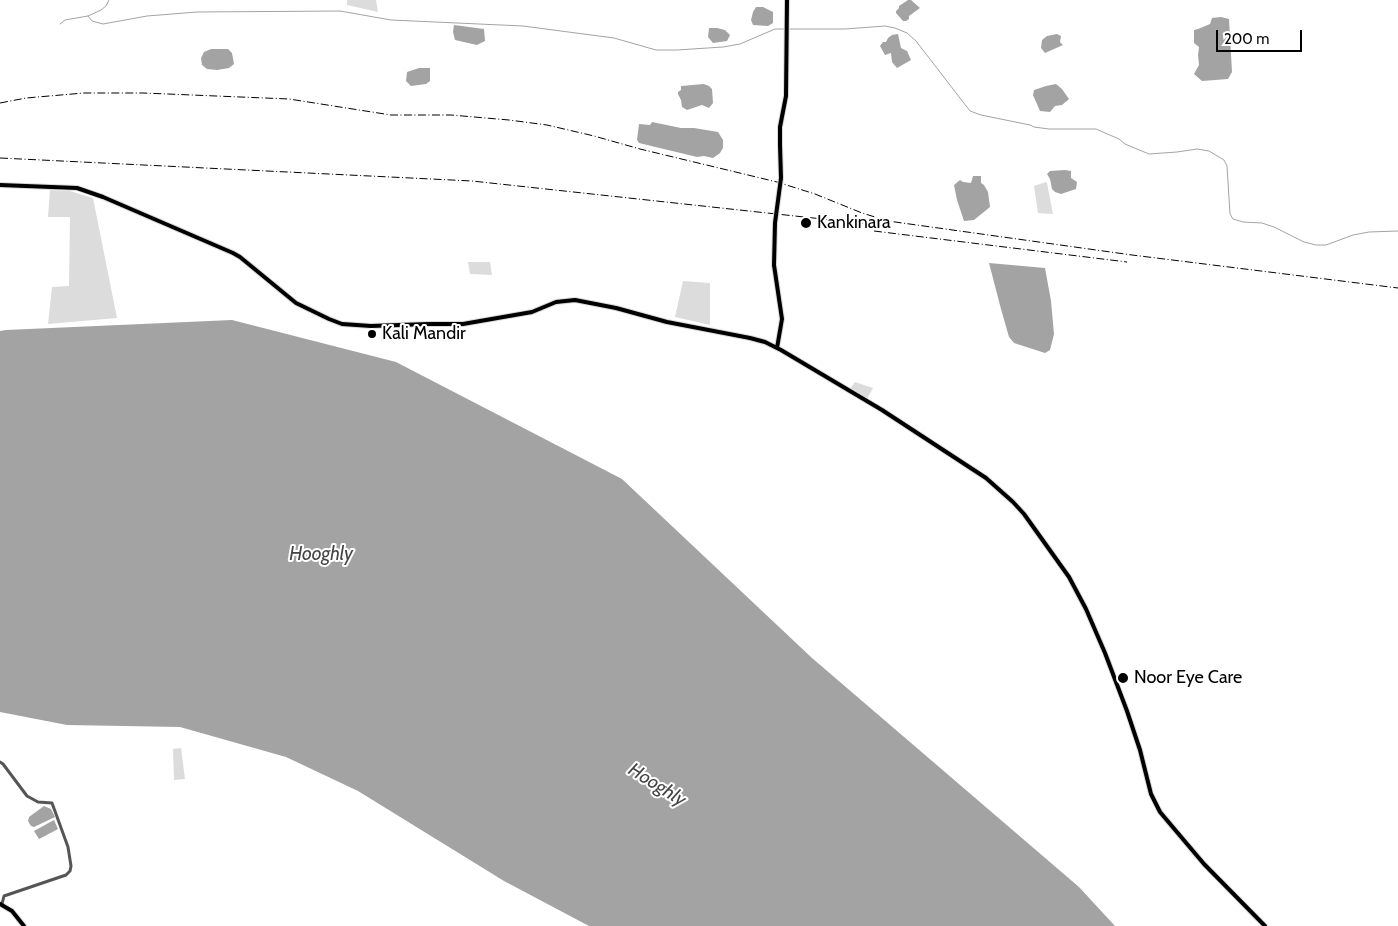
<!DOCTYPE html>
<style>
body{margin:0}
#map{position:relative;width:1398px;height:926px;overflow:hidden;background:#fff;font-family:Cabin,sans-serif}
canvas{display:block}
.scale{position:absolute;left:1216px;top:30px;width:86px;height:22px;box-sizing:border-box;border:2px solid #000;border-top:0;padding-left:6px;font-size:15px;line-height:18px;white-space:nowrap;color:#000;-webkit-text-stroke:4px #fff;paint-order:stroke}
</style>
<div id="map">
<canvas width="1398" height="926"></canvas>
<div class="scale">200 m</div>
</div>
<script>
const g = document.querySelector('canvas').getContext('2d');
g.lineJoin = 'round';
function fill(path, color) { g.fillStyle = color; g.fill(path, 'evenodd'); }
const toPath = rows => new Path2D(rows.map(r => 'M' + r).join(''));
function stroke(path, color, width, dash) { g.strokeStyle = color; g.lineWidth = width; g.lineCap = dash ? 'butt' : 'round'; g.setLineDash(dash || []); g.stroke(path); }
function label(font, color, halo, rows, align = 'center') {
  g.font = font + ' Cabin,sans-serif'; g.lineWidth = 4; g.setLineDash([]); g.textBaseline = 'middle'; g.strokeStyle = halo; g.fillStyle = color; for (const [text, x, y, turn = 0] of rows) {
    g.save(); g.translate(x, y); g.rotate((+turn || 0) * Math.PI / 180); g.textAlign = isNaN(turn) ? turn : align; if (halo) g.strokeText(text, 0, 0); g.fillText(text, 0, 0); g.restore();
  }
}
fill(toPath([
 [347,0,376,0,378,12,347,5],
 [1046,182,1047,183,1053,214,1038,213,1034,186],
 [50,190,70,191,93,198,117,318,48,324,52,287,69,286,70,217,48,217],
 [468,262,490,262,492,275,470,274],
 [683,281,710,283,710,325,675,317],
 [855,382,873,388,867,399,850,389],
 [181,748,185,779,174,780,173,749]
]), '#dcdcdc');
fill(toPath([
 [908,0,911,0,920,8,909,16,909,19,906,21,903,21,896,13,896,11,899,8,899,6],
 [756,7,763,7,773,12,773,23,768,26,753,25,751,20,753,12],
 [1221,17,1229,19,1232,72,1228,79,1202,81,1194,74,1199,65,1198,55,1199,47,1194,43,1194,30,1198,29,1210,24,1212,18],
 [454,25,484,29,485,41,477,45,455,40,453,32],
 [709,28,717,28,725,30,730,35,727,41,713,43,708,37],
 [898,34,901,48,907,51,911,60,897,68,892,62,891,53,885,55,880,46,883,42,886,42,888,38,892,35],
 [1057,34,1061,36,1060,42,1063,45,1045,53,1041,48,1042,40,1047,36],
 [211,49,228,49,232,53,234,64,229,68,217,70,207,69,202,65,201,58,204,52],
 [419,68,430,68,430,81,426,84,411,86,406,81,407,72],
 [704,84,709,86,712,89,713,103,709,108,702,105,687,110,682,107,681,100,678,94,678,92,681,90,681,86],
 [1056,84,1062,89,1069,99,1062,105,1055,106,1050,112,1040,111,1033,95,1034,90,1046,86],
 [652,122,681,128,694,128,718,132,723,140,723,148,720,153,713,158,704,156,697,157,639,143,637,140,639,124,650,125],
 [1065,170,1071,171,1071,178,1077,182,1076,189,1061,194,1055,192,1052,189,1050,179,1047,174,1050,171],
 [973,176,981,176,981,183,984,185,988,192,990,207,974,220,964,221,957,200,954,185,960,180,963,182,971,183],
 [989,263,1045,268,1051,301,1054,334,1050,350,1045,353,1014,343,1009,337,1001,309],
 [232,320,396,362,622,479,812,658,1079,887,1115,926,589,926,504,881,358,791,286,757,180,727,67,725,0,712,0,331,6,330],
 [44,806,51,809,55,817,34,827,31,826,28,821,29,817],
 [54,820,58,829,39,839,34,831]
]), '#a3a3a3');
stroke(toPath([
 [88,16,92,21,103,24,147,16,197,12,340,11,391,20,523,26,614,38,656,50,677,50,723,47,740,44,775,29,784,29],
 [60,24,65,20,88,16,101,10,106,6,109,0],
 [788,29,845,29,885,26,895,28,907,33,916,41,970,111,981,115,1030,125,1034,127,1049,129,1096,129,1119,139,1125,144,1149,154,1177,152,1197,149,1209,151,1224,160,1227,166,1230,214,1233,219,1243,222,1262,223,1274,227,1304,242,1316,245,1326,245,1353,235,1369,232,1398,231]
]), '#a3a3a3', 1);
const major = toPath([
 [781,178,780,145,780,127,786,96,787,0],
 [0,185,77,188,103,197,233,253,240,257,296,303,329,319,342,324,371,326,429,324,463,324,532,312,556,302,575,300,616,308,667,322,750,338,765,342,781,350,882,410,986,478,1013,502,1024,514,1069,577,1086,609,1105,653,1127,711,1140,750,1151,794,1160,812,1204,864,1265,926],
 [774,265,782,319,777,348],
 [0,904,12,911,24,926]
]);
stroke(major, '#dbdbdb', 6);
stroke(toPath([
 [0,762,3,764,27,796,38,802,52,803,68,847,71,866,70,871,66,875,4,896,2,904]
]), '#555', 3);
stroke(major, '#000', 4);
stroke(toPath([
 [0,103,26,98,84,93,143,93,289,99,391,115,451,115,509,120,547,125,594,136,640,149,777,182,815,194,862,213,888,221,1132,255,1398,288],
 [0,158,472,181,887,226],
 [874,231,1127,262]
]), '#000', 1, [8, 2.5, 1, 2.5]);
const majorBridge = toPath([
 [774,265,775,223,781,178]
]);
stroke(majorBridge, '#dbdbdb', 6, []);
stroke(majorBridge, '#000', 4);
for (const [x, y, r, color] of [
 [806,223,6,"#000"],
 [372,334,5,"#000"],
 [1123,678,6,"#000"]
]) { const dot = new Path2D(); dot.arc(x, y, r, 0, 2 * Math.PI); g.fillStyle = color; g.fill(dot); stroke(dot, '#fff', 2); }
label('18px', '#000', '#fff', [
 ["Kankinara",817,223],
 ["Kali Mandir",382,334],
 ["Noor Eye Care",1134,678]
], 'left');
label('italic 19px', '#444', '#fff', [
 ["Hooghly",321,554],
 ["Hooghly",657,785,32]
]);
</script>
